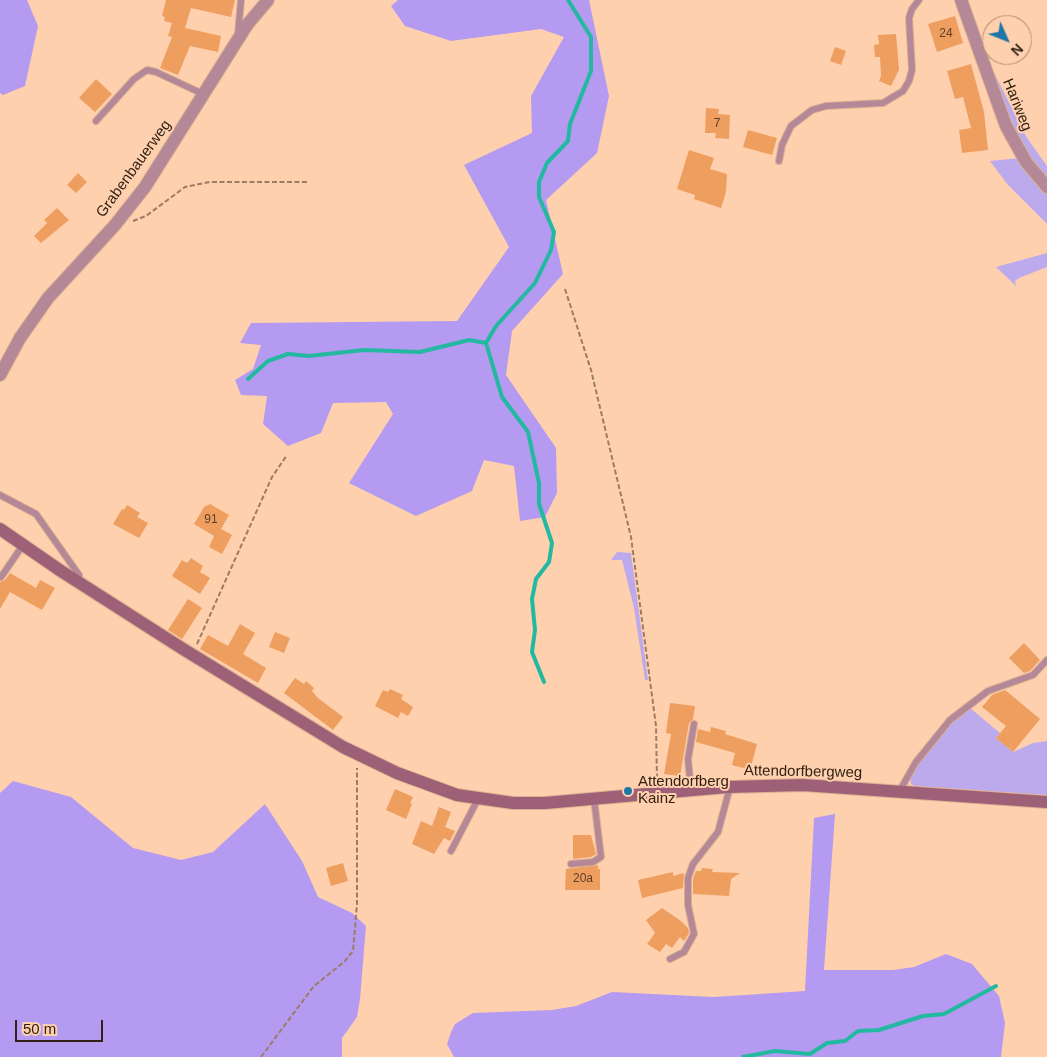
<!DOCTYPE html>
<style>
body{margin:0}
#map{position:relative;width:1047px;height:1057px;overflow:hidden;background:#ffd0ae;font-family:Helvetica,sans-serif}
canvas{display:block}
.north{position:absolute;left:982px;top:15px;width:50px;height:50px;box-sizing:border-box;background:#ffd0ae;border:1px solid #ad8a70;border-radius:50%;rotate:134deg;font-size:14px;font-weight:700;line-height:20px;text-align:center;color:#322114}
.north::after{content:'';display:block;margin:auto;width:18px;height:22px;background:#1e77a6;clip-path:polygon(50% 0,100% 100%,50% 72%,0 100%)}
.scale{position:absolute;left:15px;top:1020px;width:88px;height:22px;box-sizing:border-box;border:2px solid #322114;border-top:0;padding-left:6px;font-size:15px;line-height:18px;white-space:nowrap;color:#322114;-webkit-text-stroke:4px #ffd0ae;paint-order:stroke}
</style>
<div id="map">
<canvas width="1047" height="1057"></canvas>
<div class="north">N</div>
<div class="scale">50 m</div>
</div>
<script>
const g = document.querySelector('canvas').getContext('2d');
g.lineJoin = 'round';
function fill(path, color) { g.fillStyle = color; g.fill(path, 'evenodd'); }
const toPath = rows => new Path2D(rows.map(r => 'M' + r).join(''));
function stroke(path, color, width, dash) { g.strokeStyle = color; g.lineWidth = width; g.lineCap = dash ? 'butt' : 'round'; g.setLineDash(dash || []); g.stroke(path); }
function label(font, color, halo, rows, align = 'center') {
  g.font = font + ' Helvetica,sans-serif'; g.lineWidth = 4; g.setLineDash([]); g.textBaseline = 'middle'; g.strokeStyle = halo; g.fillStyle = color; for (const [text, x, y, turn = 0] of rows) {
    g.save(); g.translate(x, y); g.rotate((+turn || 0) * Math.PI / 180); g.textAlign = isNaN(turn) ? turn : align; if (halo) g.strokeText(text, 0, 0); g.fillText(text, 0, 0); g.restore();
  }
}
fill(toPath([
 [982,49,1027,138,1047,166,1047,182,1016,140],
 [1020,158,1047,192,1047,224,1008,185,990,161],
 [1047,253,1047,267,1019,278,1015,281,1016,286,996,267],
 [617,552,631,553,648,680,645,680,634,608,622,560,611,560],
 [969,707,1000,733,996,738,1013,752,1033,743,1047,741,1047,795,915,786,911,784,910,774,951,721]
]), '#bdaaed');
fill(toPath([
 [0,0,27,0,38,26,25,86,3,95,0,93],
 [398,0,589,0,609,96,597,153,546,200,563,274,512,331,506,375,556,448,557,493,545,517,520,521,514,466,484,460,472,491,416,516,349,483,393,414,386,402,333,403,321,433,288,446,263,424,267,396,241,395,235,380,253,369,261,345,240,343,251,323,457,321,509,247,464,165,532,133,531,96,564,37,541,29,451,41,405,26,391,6],
 [13,781,71,797,133,848,181,860,213,852,265,804,302,861,318,897,352,913,366,926,360,999,357,1017,342,1038,342,1057,0,1057,0,793],
 [835,814,824,970,893,970,914,967,946,954,972,964,999,996,1005,1023,1001,1057,454,1057,447,1044,451,1032,455,1024,473,1013,552,1010,576,1006,612,992,714,997,805,991,814,818]
]), '#b49af0');
stroke(toPath([
 [248,379,268,361,288,354,309,356,364,350,420,352,469,340,486,343],
 [544,682,532,652,535,630,532,599,536,579,549,562,552,543,539,504,539,483,528,432,502,397,486,343,496,326,535,283,551,250,554,232,539,197,539,182,547,163,568,141,570,124,591,71,591,37,568,0],
 [743,1057,775,1051,810,1054,827,1043,845,1041,858,1031,879,1030,923,1016,944,1014,996,986]
]), '#23b9a0', 4);
fill(toPath([
 [166,0,235,0,231,17,191,8,185,28,221,36,218,52,190,46,178,75,160,68,172,37,168,36,172,23,164,21,165,17,162,16],
 [955,16,963,43,937,52,928,24],
 [896,34,899,70,891,86,879,81,881,76,880,57,875,57,874,45,879,44,878,35],
 [835,47,846,51,841,65,830,61],
 [971,64,984,112,988,150,962,153,959,130,971,128,963,97,955,99,947,71],
 [96,79,112,94,95,112,79,98],
 [706,108,719,109,718,114,730,115,729,139,715,138,716,133,705,133],
 [748,130,777,138,772,155,743,147],
 [689,150,714,158,710,169,727,174,726,192,721,208,694,199,695,195,677,189],
 [78,173,87,182,76,193,67,185],
 [57,208,69,220,41,243,34,236,47,223,44,220],
 [210,504,229,515,221,529,232,535,222,554,209,547,214,536,194,524,204,507],
 [127,505,140,513,137,517,148,523,139,538,113,524,122,509,124,510],
 [191,558,203,566,200,572,210,578,200,594,172,576,182,560,187,563],
 [10,573,36,588,40,580,55,588,42,610,10,592,0,609,0,582,5,580],
 [188,599,202,608,182,639,168,630],
 [240,624,255,633,243,654,266,668,258,683,200,649,208,635,228,646],
 [275,632,290,638,284,653,269,647],
 [1024,643,1040,660,1030,671,1024,673,1009,658],
 [295,678,304,684,306,681,314,688,312,691,318,698,343,717,333,730,284,693],
 [390,689,403,695,401,699,413,707,408,716,401,712,398,718,375,706,383,690,388,692],
 [1005,690,1040,719,1013,752,996,738,1006,726,982,707,992,695],
 [670,703,695,706,693,719,689,723,680,776,664,774,671,734,666,733],
 [711,727,726,731,725,734,757,744,750,770,732,765,735,753,696,742,698,729,710,732],
 [395,789,413,797,410,803,412,804,406,819,386,810],
 [439,807,451,812,445,827,455,831,450,841,444,838,434,854,412,844,421,821,432,826],
 [573,835,591,835,596,854,591,857,573,859],
 [343,863,348,881,331,886,326,868],
 [598,865,598,869,600,869,600,890,565,890,566,869],
 [702,868,713,869,712,872,740,873,731,879,729,896,693,894,693,879,696,871,701,871],
 [673,872,673,876,684,873,683,888,642,898,638,880],
 [662,908,681,921,688,928,689,933,684,941,680,937,672,948,666,944,660,952,647,944,655,933,646,920]
]), '#ee9e5f');
const lane = toPath([
 [238,34,241,0],
 [96,121,134,79,147,70,156,72,203,94],
 [779,161,782,145,791,126,812,110,826,106,883,103,903,91,909,81,912,70,909,18,912,9,919,0],
 [0,495,36,514,79,575,80,583],
 [1,577,23,545],
 [691,790,688,759,694,724],
 [899,792,916,762,950,720,988,691,1033,675,1047,660],
 [451,851,478,799],
 [571,864,593,862,601,857,594,799],
 [670,959,684,952,694,934,688,905,688,878,693,864,718,832,730,787]
]);
const street = toPath([
 [961,0,1006,126,1026,162,1047,187],
 [0,375,20,338,48,298,115,225,145,187,247,25,268,0]
]);
const secondary = toPath([
 [0,529,61,571,183,649,343,747,397,773,457,795,513,803,545,803,727,787,803,785,1047,802]
]);
stroke(lane, '#dab092', 8);
stroke(street, '#dab092', 14);
stroke(secondary, '#dab092', 14);
stroke(toPath([
 [133,221,146,216,185,187,210,182,307,182],
 [565,289,591,370,631,537,656,726,657,781],
 [197,644,272,477,287,455],
 [261,1057,314,986,344,962,353,951,357,904,357,768]
]), '#9c7c64', 2, [5, 2.5]);
stroke(lane, '#b48897', 6);
stroke(street, '#b48897', 12);
stroke(secondary, '#9e6076', 12);
for (const [x, y, r, color] of [
 [628,791,5,"#1e77a6"]
]) { const dot = new Path2D(); dot.arc(x, y, r, 0, 2 * Math.PI); g.fillStyle = color; g.fill(dot); stroke(dot, '#ffd0ae', 2); }
label('12px', '#614027', null, [
 ["24",946,34],
 ["7",717,124],
 ["91",211,520],
 ["20a",583,879]
]);
label('15px', '#322114', '#ffd0ae', [
 ["Hariweg",1017,105,68],
 ["Grabenbauerweg",134,169,-54],
 ["Attendorfbergweg",803,772,1]
]);
label('15px', '#322114', '#ffd0ae', [
 ["Attendorfberg",638,782],
 ["Kainz",638,799]
], 'left');
</script>
